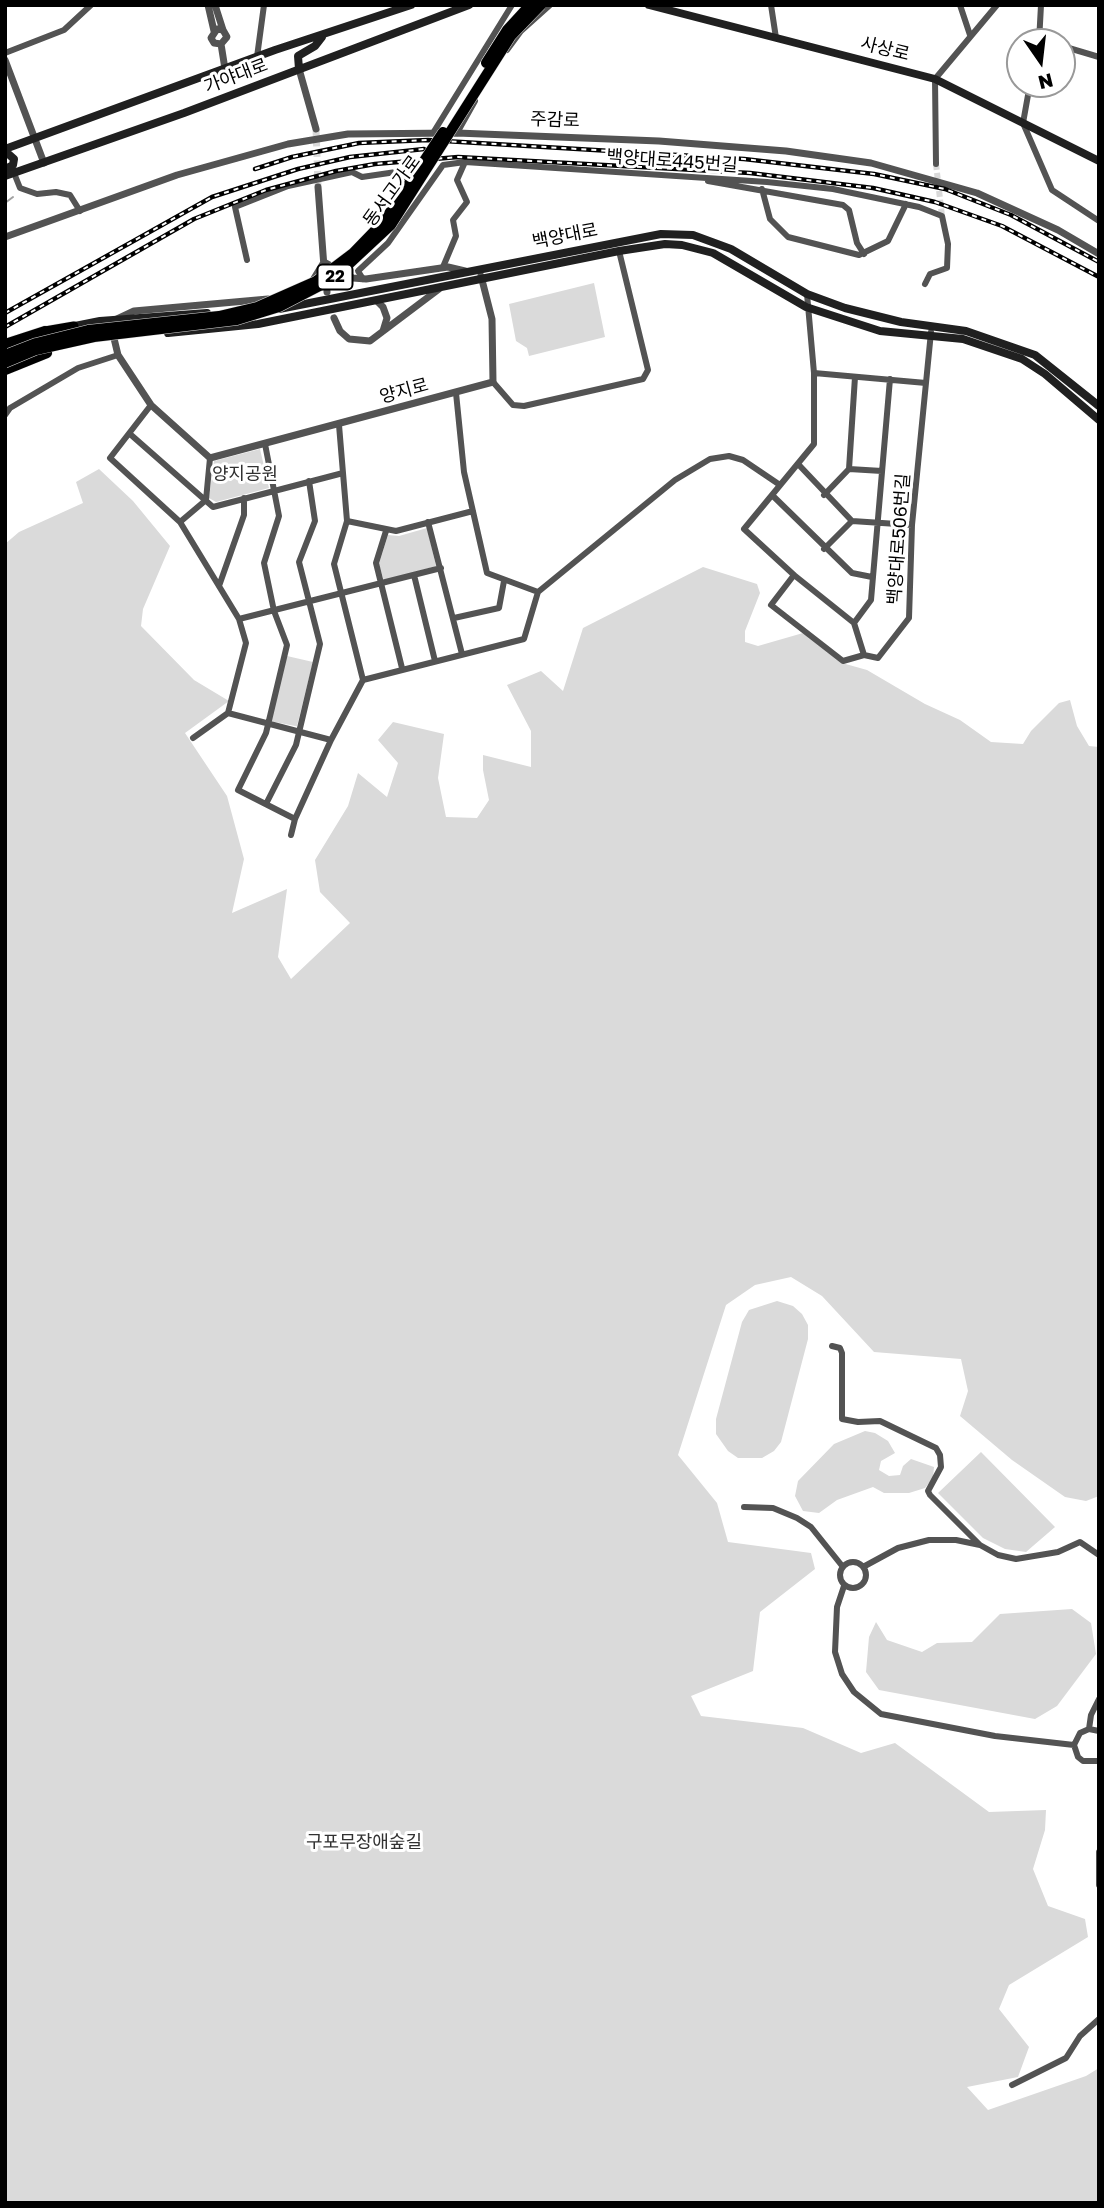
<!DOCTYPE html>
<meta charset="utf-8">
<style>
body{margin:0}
#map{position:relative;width:1104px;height:2208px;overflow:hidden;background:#fff;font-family:"Golos Text",sans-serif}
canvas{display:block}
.frame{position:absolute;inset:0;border:7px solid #000;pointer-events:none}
.north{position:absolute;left:1006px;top:28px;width:70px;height:70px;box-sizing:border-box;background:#fff;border:2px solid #999;border-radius:50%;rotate:166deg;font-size:19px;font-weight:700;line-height:28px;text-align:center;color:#000}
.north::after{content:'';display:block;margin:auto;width:24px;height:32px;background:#000;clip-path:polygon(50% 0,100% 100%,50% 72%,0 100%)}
</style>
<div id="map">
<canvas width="1104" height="2208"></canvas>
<div class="frame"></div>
<div class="north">N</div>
</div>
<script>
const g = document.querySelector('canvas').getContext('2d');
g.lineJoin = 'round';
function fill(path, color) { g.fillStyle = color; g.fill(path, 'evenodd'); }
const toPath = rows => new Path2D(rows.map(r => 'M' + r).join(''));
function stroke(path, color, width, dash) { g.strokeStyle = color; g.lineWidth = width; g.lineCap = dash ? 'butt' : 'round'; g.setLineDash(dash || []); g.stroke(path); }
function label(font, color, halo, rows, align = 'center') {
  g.font = font + ' "Golos Text","Noto Sans KR",sans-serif'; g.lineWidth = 6; g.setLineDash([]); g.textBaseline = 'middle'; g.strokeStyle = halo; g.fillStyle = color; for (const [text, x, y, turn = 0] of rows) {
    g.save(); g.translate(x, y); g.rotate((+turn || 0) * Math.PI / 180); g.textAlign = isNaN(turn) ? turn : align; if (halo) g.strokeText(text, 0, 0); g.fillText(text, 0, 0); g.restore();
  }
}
fill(toPath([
 [594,283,605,337,529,356,527,348,516,341,509,304],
 [260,449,269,488,216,502,209,498,214,461],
 [99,469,133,501,170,546,143,609,141,626,194,680,229,701,185,733,227,796,244,859,232,913,287,889,278,957,291,979,350,923,320,892,315,860,348,806,358,773,387,797,398,763,378,740,393,722,444,734,438,778,446,817,477,818,489,800,483,770,483,755,531,767,531,731,507,685,541,671,563,691,583,628,703,567,757,584,760,593,745,631,745,642,758,646,803,633,842,663,867,670,925,704,960,720,991,742,1023,744,1031,731,1059,703,1070,700,1077,726,1089,746,1099,747,1099,1496,1086,1501,1065,1497,1012,1460,960,1416,968,1391,961,1359,874,1352,822,1296,791,1277,755,1285,726,1305,678,1455,717,1503,728,1542,811,1553,815,1569,760,1612,753,1671,691,1696,701,1716,803,1728,861,1753,895,1743,989,1812,1046,1810,1045,1830,1033,1869,1048,1906,1085,1919,1088,1937,1009,1985,999,2009,1029,2047,1018,2077,967,2087,988,2110,1086,2076,1099,2068,1099,2203,5,2203,5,544,19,532,83,503,76,482],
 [427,528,436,566,384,581,379,564,388,535,399,536],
 [287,656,313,662,297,726,300,727,270,721],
 [777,1301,793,1306,802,1314,808,1325,808,1339,781,1442,774,1451,762,1458,738,1458,728,1451,716,1434,716,1419,742,1322,749,1310],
 [865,1431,875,1433,888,1441,895,1453,881,1461,879,1470,889,1476,900,1475,903,1466,911,1459,934,1467,933,1478,925,1488,909,1493,884,1493,873,1487,837,1500,819,1513,803,1511,795,1496,798,1481,834,1444],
 [981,1452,1055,1527,1026,1552,1005,1549,983,1538,938,1493],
 [1072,1609,1091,1623,1096,1654,1057,1706,1035,1719,879,1690,866,1672,869,1637,876,1622,887,1640,922,1652,937,1643,972,1642,1000,1614]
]), '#dadada');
stroke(toPath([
 [5,203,13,197]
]), '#a1a1a1', 2);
stroke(toPath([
 [936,164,942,216]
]), '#d9d9d9', 6, [6, 3]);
stroke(toPath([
 [316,129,318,185]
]), '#d9d9d9', 7, [7, 3.5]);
const primary = toPath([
 [45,331,74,326]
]);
const trunk = toPath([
 [5,344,45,331],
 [5,370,47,353]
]);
stroke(primary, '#dbdbdb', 10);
stroke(trunk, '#dbdbdb', 11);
stroke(toPath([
 [771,5,776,38],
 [960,5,970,35],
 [1039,39,1050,42],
 [1039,42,1041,5],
 [1062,46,1099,57],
 [507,50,521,31,550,5],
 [5,53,64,30,91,5],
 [257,57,264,5],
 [1030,84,1023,123,1052,190,1099,221],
 [433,133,512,5],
 [457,133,475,101],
 [936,164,935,79,997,5],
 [14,173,20,188,37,194,56,192,70,195,80,211],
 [708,181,843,205,849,210,857,243,864,254],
 [762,189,770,219,788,237,859,255,888,241,906,204],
 [247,260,235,207,288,186,352,172,362,177,396,172,407,187],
 [443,267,456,236,453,220,467,202,457,180,465,162],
 [363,279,358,271,388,243,443,165,465,162,767,182,833,189,919,207,942,216,948,244,947,268,930,274,925,284],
 [807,294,814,373,814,444,744,529,794,575,854,623],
 [814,373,926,383],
 [493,382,513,405,524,406,643,379,648,370,619,251],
 [151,405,110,458,180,522,239,619,246,643,228,713,193,738],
 [5,415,10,408,78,368,118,355],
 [130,434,213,507,343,473],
 [265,444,279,516,264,563,274,611,287,645,266,733,238,790,295,819],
 [798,464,852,521],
 [849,469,882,471],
 [772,495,852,573,872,577],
 [824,495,849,469,855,377],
 [347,521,396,531,473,511],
 [852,521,912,525],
 [180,522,206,500,210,458],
 [428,522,462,654],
 [386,531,376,563,402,668],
 [824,549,852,521],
 [414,575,435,661],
 [794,575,771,605,843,661,864,655,878,658,909,618,912,525,931,332],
 [219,586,244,515,244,498],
 [538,592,675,480,710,459,729,456,743,460,780,485],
 [454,618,499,608,504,581],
 [239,619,441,568],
 [854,623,871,600,890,379],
 [854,623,864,655],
 [363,680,524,639,538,592,487,573,464,472,456,393],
 [228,713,331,740],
 [266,804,296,745,320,644,299,562,315,521,309,481],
 [291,835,295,819,331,740,363,680,334,564,347,521,339,425],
 [832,1346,840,1348,842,1353,842,1419,858,1422,880,1421,936,1448,940,1455,941,1467,928,1491,930,1495,980,1545],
 [744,1507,773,1508,797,1518,811,1527,843,1567],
 '840 1575a13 13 0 1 1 26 0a13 13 0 1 1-26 0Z',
 [863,1567,898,1548,929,1540,956,1540,980,1545,998,1555,1016,1559,1058,1552,1080,1542,1099,1555],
 [844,1586,837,1607,835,1652,842,1674,854,1692,881,1714,995,1736,1074,1745],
 [1089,1729,1091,1715,1099,1699],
 [1099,1731,1089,1729,1080,1733,1074,1745,1078,1757,1083,1761,1099,1761],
 [1099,1852,1099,1885],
 [1012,2085,1066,2058,1080,2036,1099,2019]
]), '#535353', 6);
stroke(toPath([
 [208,5,214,31],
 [215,5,223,30],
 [221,44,214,43,211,38,217,29,223,30,227,37,221,44,225,69],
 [5,60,44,163],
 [299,69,316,129],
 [318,187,324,267],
 [5,237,177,175,288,144,348,134,457,133,659,141,786,151,871,163,977,193,1058,230,1099,254],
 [326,278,327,292],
 [313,280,324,262,353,278,366,279,448,267,465,271],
 [377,301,383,307,387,318,383,331],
 [334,318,340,331,349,339,370,341,439,289],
 [117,319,134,311,268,299],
 [112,330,118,355,151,405,210,458,493,382,492,319,481,276]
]), '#535353', 7);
stroke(toPath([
 [649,5,935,79,1099,161],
 [299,69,298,56,315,46,322,37],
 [5,149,275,50,411,5],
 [5,151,14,159,13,165,5,169],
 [5,176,184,113,469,5],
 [279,309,661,234,693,235,731,249,807,294,845,308,901,322,966,331,1035,355,1099,406],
 [70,327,100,321,207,313],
 [168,333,258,324,619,251,665,244,682,245,713,253,806,307,880,331,963,339,1022,359,1045,374,1099,420]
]), '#202020', 8);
stroke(primary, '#000', 9);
stroke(trunk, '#000', 10);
const rail = toPath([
 [255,169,292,157,359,143,428,140,744,159,874,174,945,189,1011,215,1099,262],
 [5,313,212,197,298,169,350,157,424,149],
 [5,327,194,219,266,190,336,171,375,164,458,157,750,173,873,188,935,202,1002,226,1099,277]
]);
stroke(rail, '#000', 4.5);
stroke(rail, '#fff', 2, [5]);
const trunkBridge = toPath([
 [486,63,507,30,530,5],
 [5,355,36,343,88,330,219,316,257,307,316,281,353,253,384,221,443,132],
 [5,363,36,350,94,337,237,320,279,307,333,279,391,225,511,36,541,5]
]);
stroke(trunkBridge, '#dbdbdb', 11, []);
stroke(trunkBridge, '#000', 10);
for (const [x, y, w] of [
 [335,277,35]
]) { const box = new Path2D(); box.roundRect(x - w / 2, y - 12.5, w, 25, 5); g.fillStyle = '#fff'; g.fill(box); stroke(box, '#000', 2); }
label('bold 16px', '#000', null, [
 ["22",335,277]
]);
label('18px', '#000', '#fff', [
 ["사상로",885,49,14],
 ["가야대로",236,76,-21],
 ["주감로",555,120,2],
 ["백양대로445번길",672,161,4],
 ["동서고가로",392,191,-54],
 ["백양대로",565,236,-11],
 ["양지로",404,391,-15],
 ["백양대로506번길",899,539,-86]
]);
label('18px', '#313131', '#fff', [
 ["양지공원",245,474],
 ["구포무장애숲길",364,1842]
]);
</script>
